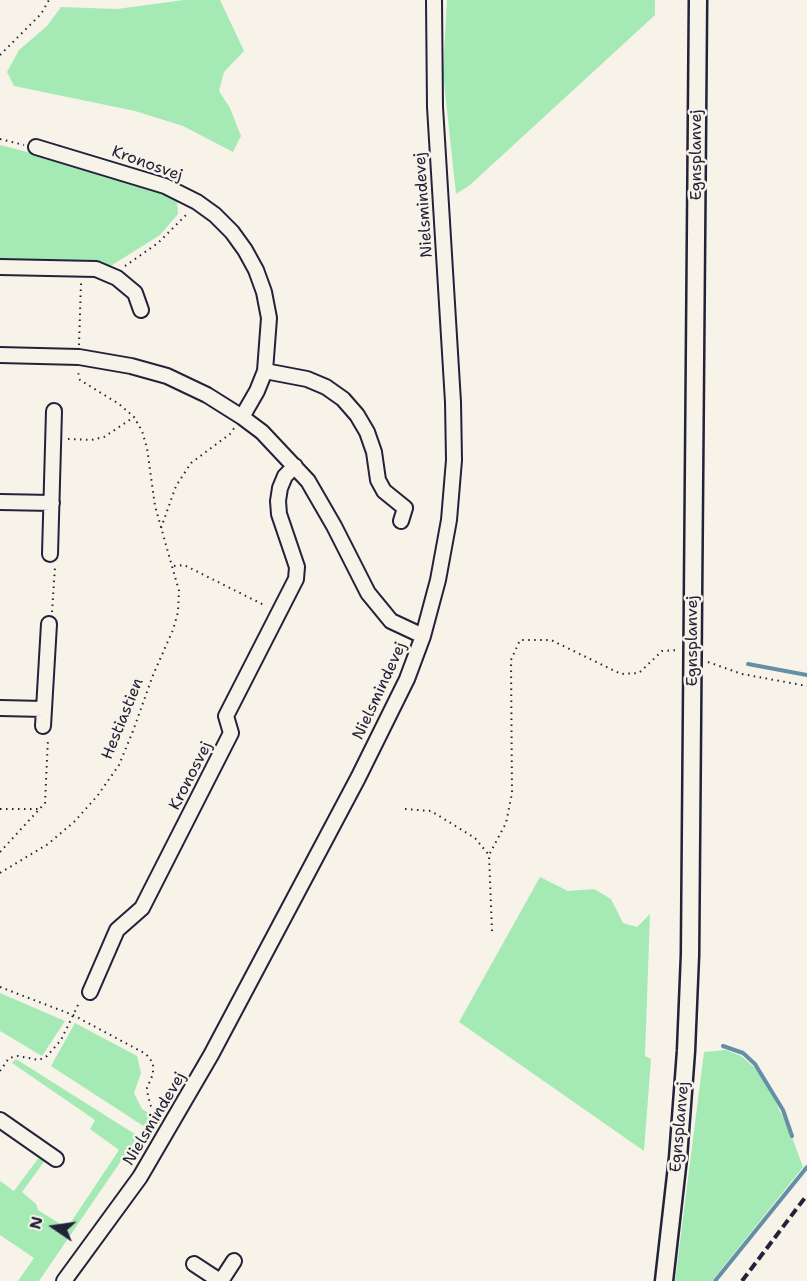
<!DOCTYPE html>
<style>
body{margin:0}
#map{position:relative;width:807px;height:1281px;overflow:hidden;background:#f7f3e8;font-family:"Shantell Sans",sans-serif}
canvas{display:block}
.north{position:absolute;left:24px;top:1197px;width:60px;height:60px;-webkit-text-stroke:4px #f7f3e8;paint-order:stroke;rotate:283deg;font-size:16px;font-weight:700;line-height:24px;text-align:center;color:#22223b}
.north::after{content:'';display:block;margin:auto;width:21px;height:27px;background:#22223b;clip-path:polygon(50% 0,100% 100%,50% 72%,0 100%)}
</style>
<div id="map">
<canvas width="807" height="1281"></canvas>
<div class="north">N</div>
</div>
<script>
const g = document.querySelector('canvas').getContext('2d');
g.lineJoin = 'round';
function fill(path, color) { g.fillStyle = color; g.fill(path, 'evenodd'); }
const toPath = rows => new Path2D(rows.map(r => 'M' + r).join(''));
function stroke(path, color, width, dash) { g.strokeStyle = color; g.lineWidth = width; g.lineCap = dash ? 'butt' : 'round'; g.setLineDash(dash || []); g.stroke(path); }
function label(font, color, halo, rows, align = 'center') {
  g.font = font + ' "Shantell Sans",sans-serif'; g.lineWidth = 5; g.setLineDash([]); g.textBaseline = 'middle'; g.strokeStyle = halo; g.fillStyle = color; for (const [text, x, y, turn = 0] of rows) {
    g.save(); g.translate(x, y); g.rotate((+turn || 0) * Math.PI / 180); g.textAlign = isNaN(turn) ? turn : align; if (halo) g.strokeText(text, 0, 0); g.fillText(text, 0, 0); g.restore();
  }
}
fill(toPath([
 [184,0,220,0,244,51,224,72,219,91,230,108,241,136,233,152,183,126,135,111,14,86,7,72,19,50,47,26,61,7,117,9],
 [447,0,655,0,655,15,470,185,456,194,443,73],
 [0,145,66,162,177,197,178,214,160,235,109,267,94,264,0,259],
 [540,877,568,891,594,889,611,899,623,923,637,927,650,914,645,1056,651,1059,644,1151,459,1022],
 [0,993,65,1021,42,1056,0,1031],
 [75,1023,137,1056,141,1073,134,1093,142,1109,153,1116,145,1127,51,1066],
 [726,1050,741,1056,761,1073,789,1129,803,1167,712,1281,675,1281,704,1052],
 [16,1059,138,1136,39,1281,18,1281,34,1258,0,1235,0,1181,14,1191,40,1156,46,1159,22,1192,36,1204,38,1210,67,1228,119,1150,90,1129,95,1120,12,1063]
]), '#a5eab5');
stroke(toPath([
 [748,664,807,675],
 [723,1046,743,1053,755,1064,783,1110,792,1136],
 [715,1281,807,1167]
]), '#6390a7', 4);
const minor = toPath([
 [36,147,165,186,197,202,215,215,232,232,245,250,256,270,264,292,269,318,265,371,257,391,242,417],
 [0,267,96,269,117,278,135,293,141,310],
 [0,355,79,357,131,366,167,376,207,395,242,417,262,432,308,481,334,526,368,593,391,621,423,636],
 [265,371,307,379,326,387,343,399,357,415,367,432,374,452,378,480,384,491,405,508,401,521],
 [0,502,52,503],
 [50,554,54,411],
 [0,708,44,709],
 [43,726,49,624],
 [90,992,117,930,142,908,231,733,226,716,296,579,297,567,279,514,278,501,280,488,285,476,295,466],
 [0,1120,56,1159],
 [194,1264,220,1281],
 [64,1281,140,1177,211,1055,358,778,407,679,423,636,438,580,449,520,454,460,453,402,435,107,434,0],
 [221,1281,234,1261]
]);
const major = toPath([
 [664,1281,678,1158,686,1051,690,955,698,0]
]);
stroke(minor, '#22223b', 18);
stroke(major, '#22223b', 21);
stroke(toPath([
 [0,55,41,14,49,0],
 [0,139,24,145],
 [125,266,158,243,189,212],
 [79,345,81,282],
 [68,439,91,440,104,437,134,417],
 [161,528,176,486,191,463,230,434,235,427],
 [174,566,184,565,266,606],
 [52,612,55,567],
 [708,662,742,674,807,686],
 [0,809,41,809],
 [405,809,431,811,475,838,489,855],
 [0,852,45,803,48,738],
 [0,873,48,844,75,821,98,795,119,765,133,731,153,675,173,630,178,612,179,591,155,506,147,448,142,431,134,417,119,404,80,380,78,372],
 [492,931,489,855,506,823,512,793,511,660,520,640,551,640,621,674,639,673,662,651,678,650],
 [0,987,73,1015,146,1054,153,1063,153,1074,147,1088,148,1096,151,1106,162,1113],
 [0,1071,9,1058,18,1056,39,1060,47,1056,61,1040,80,1001]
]), '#22223b', 2, [1.5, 4.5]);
stroke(minor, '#f7f3e8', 14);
stroke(major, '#f7f3e8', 16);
stroke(toPath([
 [742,1281,807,1195]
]), '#22223b', 4, [9, 4.5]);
label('16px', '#22223b', '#f7f3e8', [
 ["Egnsplanvej",697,155,-90],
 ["Kronosvej",147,164,20],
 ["Nielsmindevej",424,205,-94],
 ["Egnsplanvej",693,641,-90],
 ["Nielsmindevej",380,691,-65],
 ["Hestiastien",123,719,-68],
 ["Kronosvej",191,776,-63],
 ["Nielsmindevej",155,1119,-59],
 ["Egnsplanvej",680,1127,-85]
]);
</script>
